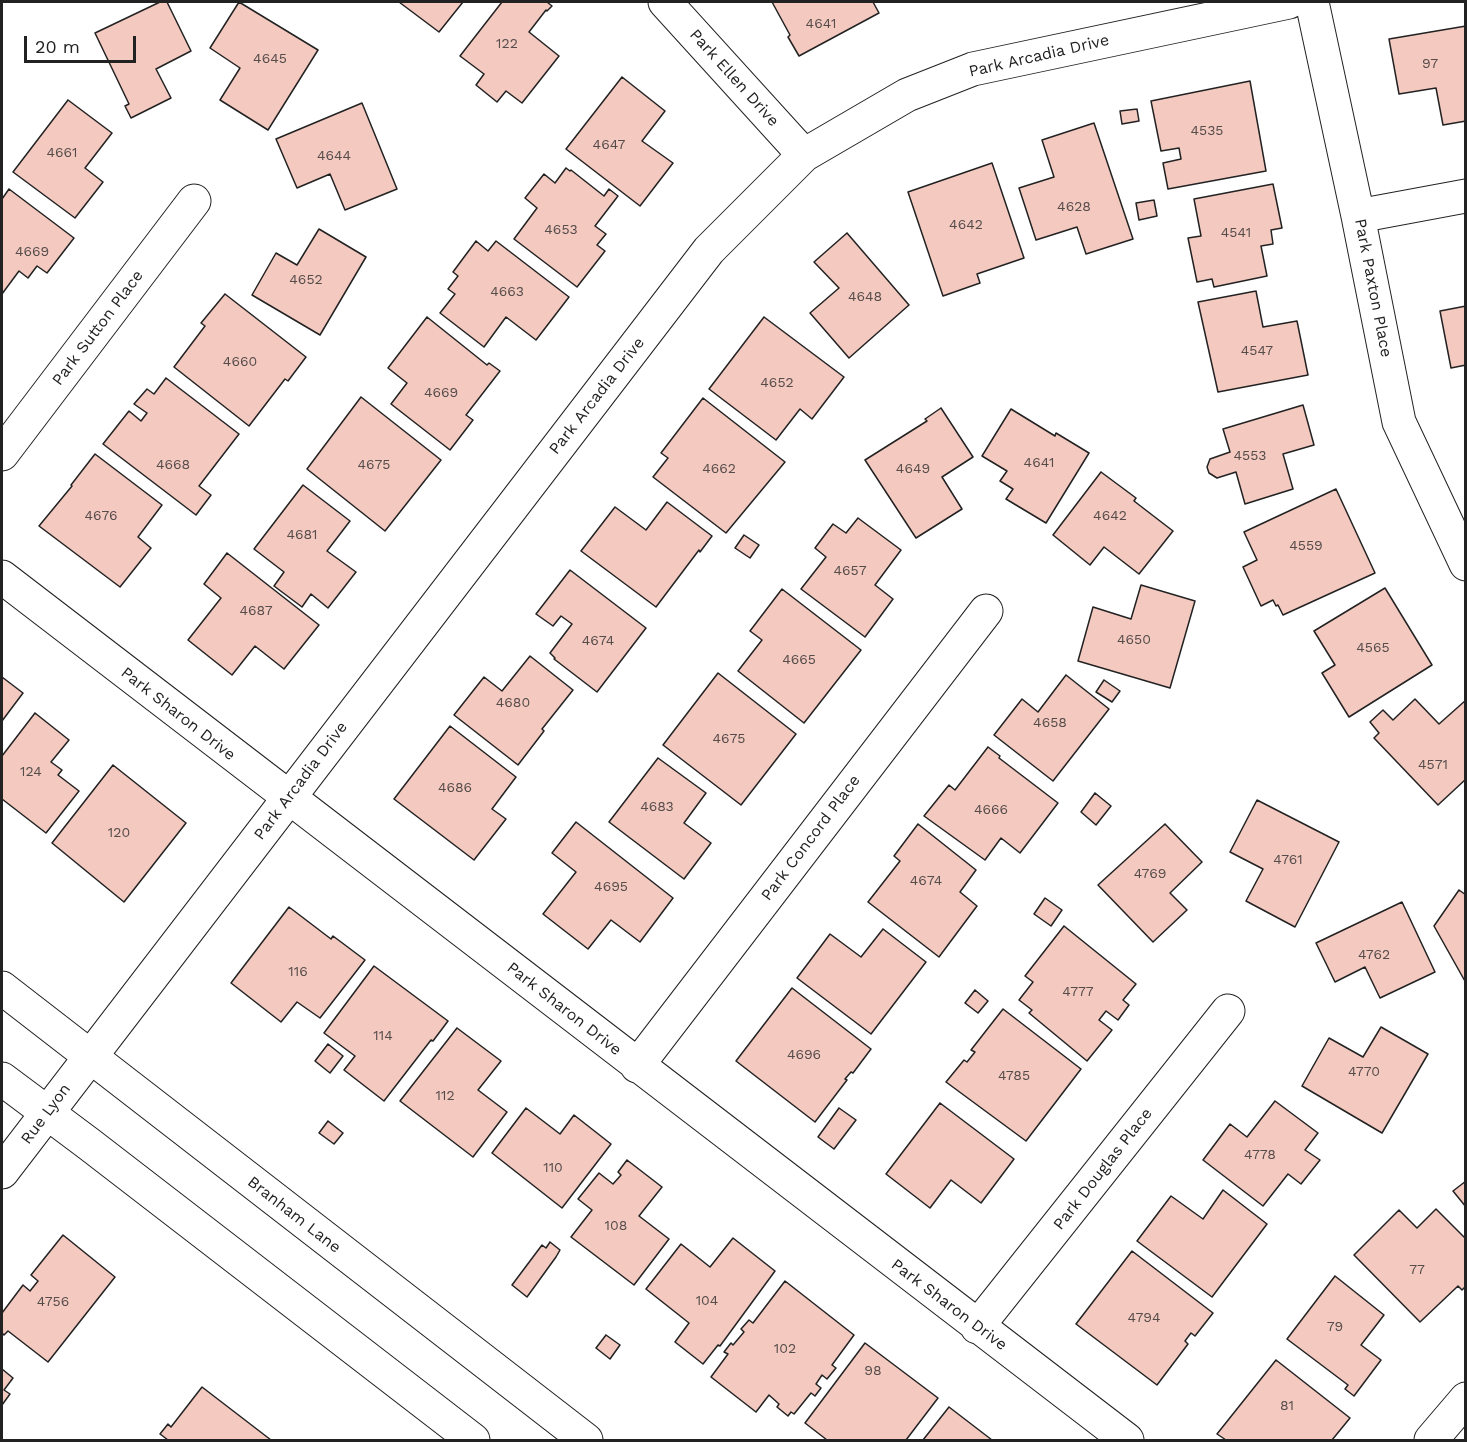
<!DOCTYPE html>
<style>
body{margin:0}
#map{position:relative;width:1467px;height:1442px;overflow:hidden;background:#fff;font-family:"Work Sans",sans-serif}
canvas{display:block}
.frame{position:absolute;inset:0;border:3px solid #222;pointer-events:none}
.scale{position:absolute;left:24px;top:36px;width:112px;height:27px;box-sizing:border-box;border:3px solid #222;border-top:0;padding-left:8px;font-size:18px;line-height:21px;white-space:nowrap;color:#222;-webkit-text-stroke:4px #fff;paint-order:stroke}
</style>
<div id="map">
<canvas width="1467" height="1442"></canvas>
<div class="frame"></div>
<div class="scale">20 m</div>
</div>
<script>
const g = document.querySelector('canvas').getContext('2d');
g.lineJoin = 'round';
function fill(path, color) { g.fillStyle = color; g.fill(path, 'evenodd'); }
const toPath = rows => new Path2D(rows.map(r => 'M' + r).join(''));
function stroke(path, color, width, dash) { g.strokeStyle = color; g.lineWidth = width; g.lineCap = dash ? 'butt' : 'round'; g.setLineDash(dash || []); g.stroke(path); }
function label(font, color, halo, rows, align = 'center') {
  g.font = font + ' "Work Sans",sans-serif'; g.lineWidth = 4.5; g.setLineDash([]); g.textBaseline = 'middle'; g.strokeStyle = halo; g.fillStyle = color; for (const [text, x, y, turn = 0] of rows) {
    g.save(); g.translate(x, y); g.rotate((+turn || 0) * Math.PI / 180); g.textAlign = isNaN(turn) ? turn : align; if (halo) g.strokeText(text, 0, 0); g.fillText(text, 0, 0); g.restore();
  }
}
const building = toPath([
 [160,2,167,2,191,51,156,69,171,98,131,118,125,106,129,104,95,33,160,2],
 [239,2,318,50,268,130,220,100,240,68,210,48,239,2],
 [399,2,463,2,439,32,399,2],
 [502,2,547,2,552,6,547,11,546,10,529,32,559,56,522,103,506,91,497,102,476,85,484,74,460,56,502,2],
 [772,2,873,2,879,13,799,56,788,37,790,35,772,2],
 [1466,26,1466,121,1443,125,1436,88,1399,94,1389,39,1466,26],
 [622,77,665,111,642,141,673,163,640,206,566,149,622,77],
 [1250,81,1266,171,1168,189,1163,163,1181,159,1179,148,1161,151,1151,101,1250,81],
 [68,100,112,133,85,168,103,182,75,218,13,172,68,100],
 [362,103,397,189,345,210,330,174,297,188,276,139,362,103],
 [1137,109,1139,121,1122,124,1120,111,1137,109],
 [1094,123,1133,239,1086,254,1077,227,1036,240,1019,188,1054,177,1042,140,1094,123],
 [992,163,1024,258,977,274,980,283,943,296,908,192,992,163],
 [566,168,570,171,571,170,604,196,609,189,618,196,595,226,606,234,597,245,605,251,577,287,514,239,537,208,525,198,544,174,555,183,566,168],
 [1273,184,1282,228,1271,230,1273,244,1261,246,1267,276,1214,287,1212,279,1197,282,1188,238,1201,236,1194,199,1273,184],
 [9,189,74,238,47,273,37,266,28,278,19,271,2,294,2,199,9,189],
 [1154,200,1157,216,1139,220,1136,203,1154,200],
 [319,229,366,257,320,335,252,295,276,253,297,265,319,229],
 [847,233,909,305,849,358,810,313,839,288,814,262,847,233],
 [476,241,488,251,496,241,569,297,536,340,506,317,484,347,440,313,455,294,448,289,458,276,453,272,476,241],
 [1256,291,1263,327,1297,321,1308,375,1218,392,1198,302,1256,291],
 [225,294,306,357,288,381,285,379,249,426,174,367,205,326,201,323,225,294],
 [1466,306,1466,365,1451,368,1440,311,1466,306],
 [427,317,487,365,489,363,500,371,466,415,473,420,450,450,391,404,407,383,388,368,427,317],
 [764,317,844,377,812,419,800,409,776,440,709,389,764,317],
 [166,378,239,434,199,486,211,495,196,515,103,444,129,411,141,421,147,413,134,404,147,389,154,394,166,378],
 [361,397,441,460,385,531,307,469,361,397],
 [703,398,785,462,726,533,653,477,668,458,661,453,703,398],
 [1303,405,1314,445,1283,454,1293,489,1245,504,1236,472,1217,478,1209,473,1207,467,1210,459,1230,452,1223,429,1303,405],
 [941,408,973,457,942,477,962,509,916,538,865,460,927,421,925,419,941,408],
 [1011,409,1055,436,1056,433,1089,453,1046,523,1006,499,1013,489,1000,481,1007,471,982,456,1011,409],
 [95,454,162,505,138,537,151,548,120,587,39,526,72,486,71,485,95,454],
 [1101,472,1136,498,1134,501,1173,531,1139,574,1104,547,1090,565,1053,535,1101,472],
 [303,485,350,521,327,551,356,572,328,608,311,594,302,607,274,586,284,572,254,549,303,485],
 [1336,489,1375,573,1283,615,1278,605,1276,606,1273,600,1261,606,1243,567,1257,560,1244,532,1336,489],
 [667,502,712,536,700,552,699,550,656,607,581,551,615,507,646,530,667,502],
 [858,518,901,550,875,585,893,599,865,637,801,589,826,557,815,548,833,524,846,533,858,518],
 [744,535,759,545,750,558,735,548,744,535],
 [227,553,319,625,284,669,255,646,232,675,188,640,221,598,204,584,227,553],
 [570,570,646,628,597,692,554,659,555,658,550,653,572,624,561,616,553,626,536,614,570,570],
 [1141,585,1195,601,1170,688,1078,661,1093,607,1131,619,1141,585],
 [1385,588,1432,665,1349,717,1322,673,1335,665,1314,631,1385,588],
 [782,589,861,650,804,723,738,671,762,640,750,631,782,589],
 [530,656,573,690,542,729,544,731,518,765,454,715,484,677,502,691,530,656],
 [718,673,796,734,741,805,663,745,718,673],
 [1066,675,1109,709,1053,781,994,735,1022,699,1038,712,1066,675],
 [2,677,23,693,2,721,2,677],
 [1104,680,1120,691,1112,702,1096,692,1104,680],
 [1415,699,1439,724,1466,700,1466,779,1438,805,1374,738,1379,733,1370,722,1383,710,1393,720,1415,699],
 [35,713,69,740,51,762,62,770,58,775,79,791,46,833,2,799,2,756,35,713],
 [450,726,516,777,492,809,506,819,474,860,394,799,450,726],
 [988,747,1000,756,999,758,1058,803,1020,853,1001,838,985,860,924,816,949,785,955,790,988,747],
 [658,758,706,793,684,823,711,843,684,879,609,822,658,758],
 [113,765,186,823,124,902,52,843,113,765],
 [1095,793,1111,806,1096,825,1081,812,1095,793],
 [1257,800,1339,842,1295,927,1246,901,1263,869,1230,852,1257,800],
 [576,822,673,898,640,942,611,920,588,949,543,914,576,872,552,853,576,822],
 [918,824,976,870,960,892,977,906,939,957,868,902,900,861,894,856,918,824],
 [1165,824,1202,862,1170,893,1187,910,1153,942,1098,885,1165,824],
 [1459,890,1466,895,1466,983,1434,926,1459,890],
 [1045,898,1062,910,1051,926,1034,914,1045,898],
 [1402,902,1435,972,1380,998,1365,967,1335,982,1316,943,1402,902],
 [289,907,331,939,333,936,365,960,320,1018,297,1002,281,1022,231,983,289,907],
 [1064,926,1136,984,1123,1000,1129,1005,1118,1020,1106,1011,1099,1020,1112,1030,1087,1061,1029,1013,1032,1010,1019,1000,1033,982,1025,976,1064,926],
 [883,929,926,962,871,1034,797,978,830,934,861,957,883,929],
 [374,966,448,1021,433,1041,431,1040,384,1101,344,1070,355,1056,324,1033,374,966],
 [792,988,871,1049,853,1073,851,1072,845,1079,847,1080,815,1122,736,1061,792,988],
 [975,990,988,1001,978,1013,965,1003,975,990],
 [1003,1009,1081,1069,1026,1141,946,1082,964,1060,967,1062,975,1052,971,1050,1003,1009],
 [1381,1027,1428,1054,1382,1133,1302,1086,1329,1038,1363,1057,1381,1027],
 [457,1028,501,1061,478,1090,507,1112,473,1157,400,1101,457,1028],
 [328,1044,343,1056,330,1073,315,1061,328,1044],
 [1275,1101,1318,1133,1305,1150,1320,1160,1301,1184,1288,1174,1263,1206,1203,1160,1230,1124,1247,1137,1275,1101],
 [940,1103,1014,1159,981,1203,951,1180,930,1208,886,1174,940,1103],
 [526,1108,560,1134,574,1115,611,1144,562,1208,492,1153,526,1108],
 [839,1108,856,1120,834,1149,818,1137,839,1108],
 [328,1121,343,1133,334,1144,319,1133,328,1121],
 [627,1160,662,1187,639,1216,669,1239,634,1285,571,1237,592,1210,578,1199,599,1173,613,1184,621,1175,618,1172,627,1160],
 [1466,1181,1466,1207,1453,1191,1466,1181],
 [1223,1190,1267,1224,1212,1297,1137,1241,1171,1196,1203,1219,1223,1190],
 [1436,1209,1466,1239,1466,1286,1462,1290,1458,1286,1420,1322,1354,1255,1399,1210,1417,1228,1436,1209],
 [63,1235,115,1277,48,1362,8,1331,4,1335,2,1333,2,1313,23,1285,30,1291,38,1281,31,1275,63,1235],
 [733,1238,775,1271,720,1346,718,1345,703,1364,675,1342,689,1323,646,1289,681,1244,710,1267,733,1238],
 [550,1242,560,1250,556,1257,527,1297,512,1285,542,1245,546,1248,550,1242],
 [1132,1251,1213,1313,1195,1336,1191,1333,1185,1341,1188,1344,1157,1385,1076,1324,1132,1251],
 [1335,1276,1384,1315,1361,1345,1381,1360,1354,1396,1345,1389,1348,1385,1287,1339,1335,1276],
 [785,1281,854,1335,832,1365,836,1368,827,1379,822,1375,816,1384,821,1388,815,1396,811,1393,794,1414,791,1412,788,1416,777,1407,779,1404,769,1395,756,1412,711,1377,728,1354,724,1352,731,1343,733,1345,744,1332,741,1329,749,1320,753,1323,785,1281],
 [606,1335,620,1345,610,1359,596,1348,606,1335],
 [865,1343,938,1398,906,1440,827,1440,805,1423,865,1343],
 [1276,1360,1350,1418,1332,1440,1226,1440,1217,1434,1276,1360],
 [2,1369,13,1378,4,1390,10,1394,2,1405,2,1369],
 [202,1387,271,1440,168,1440,160,1434,168,1424,171,1427,202,1387],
 [949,1407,992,1440,923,1440,949,1407]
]);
fill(building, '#f3c9c0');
stroke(building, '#222', 1.5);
const street = toPath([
 [665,2,804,155],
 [1312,2,1358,216,1399,422,1466,564],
 [1358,216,1466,196],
 [2,454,194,201],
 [2,577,1127,1440],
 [637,1066,986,611],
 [2,1172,709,250,804,155,907,95,973,69,1289,2],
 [977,1327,1228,1011],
 [1431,1440,1466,1399]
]);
const secondary = toPath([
 [2,988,586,1440],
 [2,1079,89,1144,473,1440]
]);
stroke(street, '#222', 35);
stroke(secondary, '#222', 35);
stroke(street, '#fff', 33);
stroke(secondary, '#fff', 33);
label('14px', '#564c4a', null, [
 ["4641",821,24],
 ["122",507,44],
 ["4645",270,59],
 ["97",1430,64],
 ["4535",1207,131],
 ["4647",609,145],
 ["4661",62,153],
 ["4644",334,156],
 ["4628",1074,207],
 ["4642",966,225],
 ["4653",561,230],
 ["4541",1236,233],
 ["4669",32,252],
 ["4652",306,280],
 ["4663",507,292],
 ["4648",865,297],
 ["4547",1257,351],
 ["4660",240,362],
 ["4652",777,383],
 ["4669",441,393],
 ["4553",1250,456],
 ["4641",1039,463],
 ["4668",173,465],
 ["4675",374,465],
 ["4662",719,469],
 ["4649",913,469],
 ["4676",101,516],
 ["4642",1110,516],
 ["4681",302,535],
 ["4559",1306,546],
 ["4657",850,571],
 ["4687",256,611],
 ["4650",1134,640],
 ["4674",598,641],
 ["4565",1373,648],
 ["4665",799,660],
 ["4680",513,703],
 ["4658",1050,723],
 ["4675",729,739],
 ["4571",1433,765],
 ["124",31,772],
 ["4686",455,788],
 ["4683",657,807],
 ["4666",991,810],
 ["120",119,833],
 ["4761",1288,860],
 ["4769",1150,874],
 ["4674",926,881],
 ["4695",611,887],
 ["4762",1374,955],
 ["116",298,972],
 ["4777",1078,992],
 ["114",383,1036],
 ["4696",804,1055],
 ["4770",1364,1072],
 ["4785",1014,1076],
 ["112",445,1096],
 ["4778",1260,1155],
 ["110",553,1168],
 ["108",616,1226],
 ["77",1417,1270],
 ["104",707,1301],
 ["4756",53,1302],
 ["4794",1144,1318],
 ["79",1335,1327],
 ["102",785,1349],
 ["98",873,1371],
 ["81",1287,1406]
]);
label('16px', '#222', '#fff', [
 ["Park Arcadia Drive",1039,56,-13],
 ["Park Ellen Drive",734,78,48],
 ["Park Paxton Place",1373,288,79],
 ["Park Sutton Place",98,328,-53],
 ["Park Arcadia Drive",597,396,-52],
 ["Park Sharon Drive",178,714,38],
 ["Park Arcadia Drive",301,781,-53],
 ["Park Concord Place",811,838,-53],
 ["Park Sharon Drive",564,1009,38],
 ["Rue Lyon",46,1114,-53],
 ["Park Douglas Place",1103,1169,-52],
 ["Branham Lane",294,1215,38],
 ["Park Sharon Drive",949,1305,37]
]);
</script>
